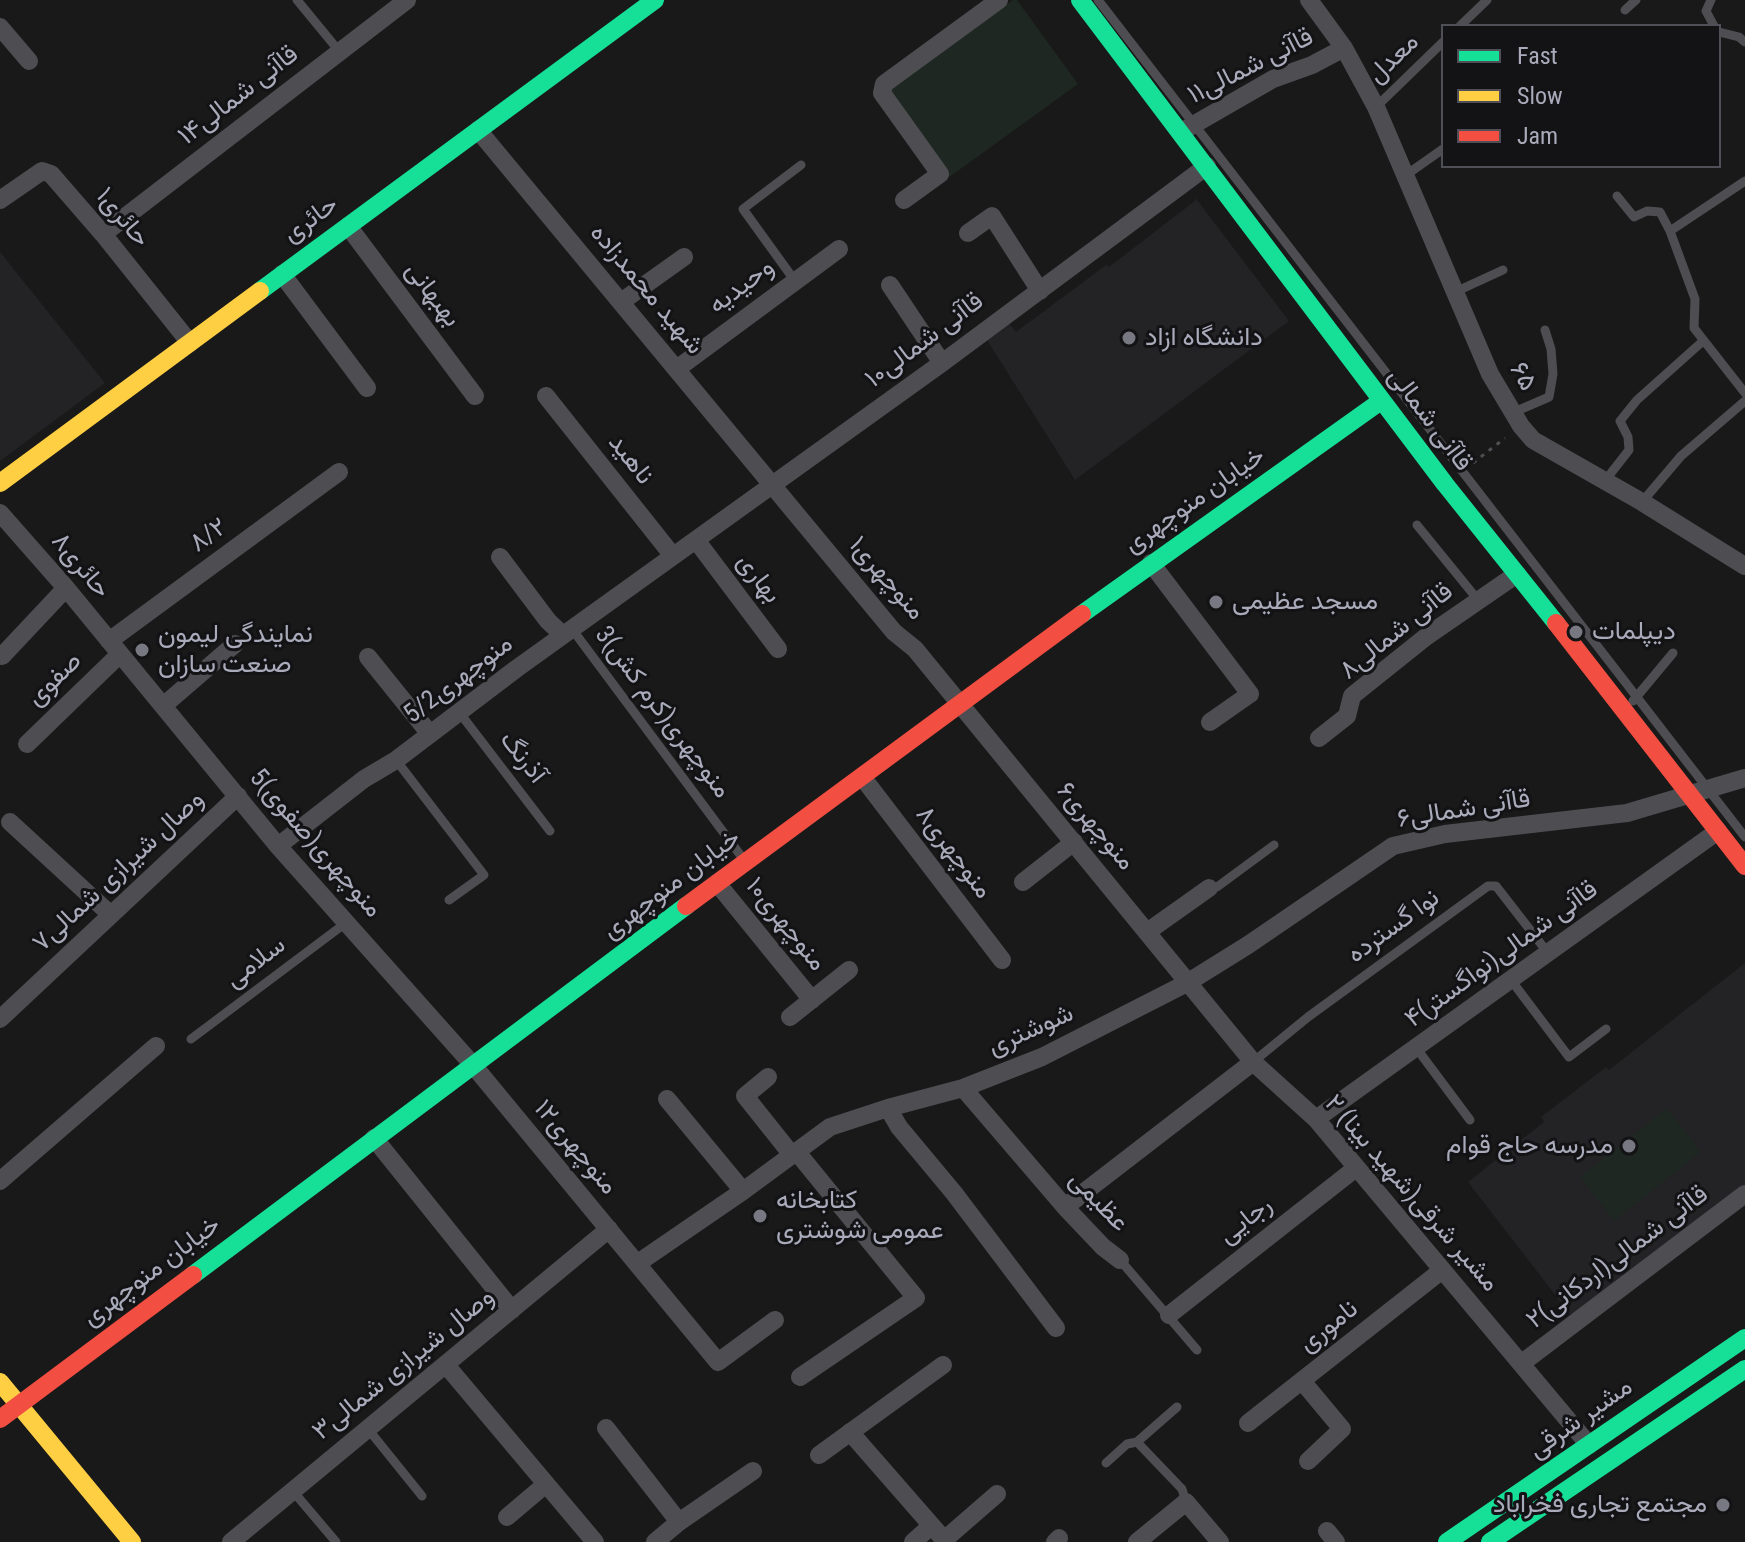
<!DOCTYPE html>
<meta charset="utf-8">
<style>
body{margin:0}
#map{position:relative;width:1745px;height:1542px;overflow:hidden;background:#191919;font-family:"Roboto Condensed",sans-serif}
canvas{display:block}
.legend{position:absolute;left:1441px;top:24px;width:280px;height:144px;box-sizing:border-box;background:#131315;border:2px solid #4f5057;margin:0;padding:10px 14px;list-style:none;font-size:24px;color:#a9abbb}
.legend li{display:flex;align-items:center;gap:16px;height:40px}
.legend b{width:40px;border:2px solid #4f5057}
</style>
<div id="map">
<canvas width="1745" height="1542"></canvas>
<ul class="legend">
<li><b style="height:10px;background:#16e098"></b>Fast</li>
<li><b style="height:10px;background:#ffcf43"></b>Slow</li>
<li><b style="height:10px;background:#f24e42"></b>Jam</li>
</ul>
</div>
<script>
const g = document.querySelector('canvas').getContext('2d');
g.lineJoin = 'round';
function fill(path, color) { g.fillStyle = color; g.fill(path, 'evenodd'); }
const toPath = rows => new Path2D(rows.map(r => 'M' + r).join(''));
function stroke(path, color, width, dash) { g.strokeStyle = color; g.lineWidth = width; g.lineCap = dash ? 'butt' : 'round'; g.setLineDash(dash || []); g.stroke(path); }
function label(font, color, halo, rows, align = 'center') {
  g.font = font + ' "Roboto Condensed",Vazirmatn,sans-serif'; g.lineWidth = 6; g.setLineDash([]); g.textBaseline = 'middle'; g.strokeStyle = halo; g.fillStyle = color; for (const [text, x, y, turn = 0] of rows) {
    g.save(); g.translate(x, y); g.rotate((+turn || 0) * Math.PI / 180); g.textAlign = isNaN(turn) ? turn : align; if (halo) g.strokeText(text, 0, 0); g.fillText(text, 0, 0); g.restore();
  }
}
fill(toPath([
 [1194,196,1289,321,1075,480,987,340,1009,323,1016,332,1106,265,1109,267,1196,200],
 [0,252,105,383,0,461],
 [1745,963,1745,1185,1573,1318,1468,1182,1544,1122,1541,1117,1606,1067,1609,1070]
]), '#232225');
fill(toPath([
 [1013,0,1017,0,1078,84,948,178,890,96,891,88],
 [1667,1108,1701,1152,1614,1221,1580,1177]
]), '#1e2721');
stroke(toPath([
 [1473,463,1505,438]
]), '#4f4f54', 3, [4, 6]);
stroke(toPath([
 [297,0,339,51],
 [1098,0,1745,837],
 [1711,0,1706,11,1714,26],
 [1625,10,1636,0],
 [1460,26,1487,0],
 [1719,32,1739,37,1745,42],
 [1376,107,1443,42],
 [1406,175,1443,149],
 [1617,196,1634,217,1647,211,1660,212,1670,231,1695,299,1694,328,1745,393],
 [1670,231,1745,181],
 [795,281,743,209,801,165],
 [1455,292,1503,270],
 [1512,413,1549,397,1553,374,1551,349,1545,330],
 [1604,482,1629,450,1628,437,1620,421,1637,400,1703,341],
 [1642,502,1681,456,1745,401],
 [1417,525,1478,600],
 [572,629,744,860],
 [1633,701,1673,653],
 [459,712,550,831],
 [396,760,484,875,449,900],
 [1209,888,1217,887,1274,845],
 [1511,980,1569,1057,1606,1029],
 [191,1039,347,922],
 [1417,1049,1470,1120],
 [1253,1062,1308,1017,1488,886,1496,886,1548,953],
 [1120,1260,1197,1350],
 [1177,1407,1137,1442,1182,1489,1186,1502],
 [368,1429,422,1496],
 [1106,1463,1127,1444,1137,1442],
 [292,1490,336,1542]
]), '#4d4d52', 9);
stroke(toPath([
 [1309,0,1344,48,1376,107,1490,374,1521,426,1533,440,1642,502,1745,566],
 [0,27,29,61],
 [478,130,894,632,915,649,1253,1062,1316,1119,1589,1445],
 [1181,132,1273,79,1312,65,1344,48],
 [0,200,42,171,51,174,103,234,190,343],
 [904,200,940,174,882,93,884,84,999,0],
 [348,226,475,396],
 [968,233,992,216,1040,291],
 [103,234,407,0],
 [282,274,367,388],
 [890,285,942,363],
 [621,302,684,257],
 [678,368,839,249],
 [546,396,673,556],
 [0,513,66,588,278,846,473,1065,718,1362,775,1320],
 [696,540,778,649],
 [500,557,548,621,563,635],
 [1151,563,1250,694,1210,722],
 [109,641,339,472],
 [2,656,66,588],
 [368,657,430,734],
 [163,706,235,644],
 [1319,738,1347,716,1352,696,1427,636,1517,574],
 [27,744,120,654],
 [863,778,1002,960],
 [10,822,110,914],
 [278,846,364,779,396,760,516,669,942,363,1207,166],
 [1023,882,1074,842],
 [717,883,812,1000],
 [1147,932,1209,888],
 [790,1017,849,970],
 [0,1019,238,796],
 [768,1077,745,1096,792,1155],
 [963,1088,1065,1207,1103,1247,1120,1260],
 [667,1099,743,1191],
 [888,1108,899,1127,954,1193,1056,1328],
 [1316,1119,1718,831],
 [374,1138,512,1310],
 [796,1151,916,1298,800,1377],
 [0,1181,156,1046],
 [1065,1207,1253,1062],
 [638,1263,743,1191,830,1127,888,1108,963,1088,1042,1057,1187,983,1248,945,1393,846,1445,834,1627,813,1745,778],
 [1169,1315,1356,1168],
 [1522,1363,1745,1194],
 [446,1365,595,1542],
 [1302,1381,1342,1429,1308,1461],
 [1248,1423,1441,1271],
 [606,1428,679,1522],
 [850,1432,946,1542],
 [819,1455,943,1365],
 [507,1517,546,1484],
 [1327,1531,1336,1542],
 [944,1540,997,1494],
 [231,1542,609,1229],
 [655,1542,679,1522,753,1471],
 [913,1542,931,1526],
 [1055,1542,1059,1538],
 [1137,1542,1186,1502,1220,1542]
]), '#4d4d52', 18);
stroke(toPath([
 [1080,0,1445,484,1556,623],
 [260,291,655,0],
 [1082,614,1381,401],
 [193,1275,686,906],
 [1447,1542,1745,1338],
 [1490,1542,1745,1369]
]), '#16e098', 18);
stroke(toPath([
 [0,483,260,291],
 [0,1382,132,1542]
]), '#ffcf43', 18);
stroke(toPath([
 [1556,623,1745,866],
 [686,906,1082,614],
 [0,1419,193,1275]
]), '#f24e42', 18);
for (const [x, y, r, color] of [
 [1129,338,8,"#777882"],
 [1216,602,8,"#777882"],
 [1576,632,8,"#777882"],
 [142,650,8,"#777882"],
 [1629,1146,8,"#777882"],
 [760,1216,8,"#777882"],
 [1723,1505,8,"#777882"]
]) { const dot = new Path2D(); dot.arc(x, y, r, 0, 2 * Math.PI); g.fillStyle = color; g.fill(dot); stroke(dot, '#131315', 3); }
label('26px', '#a9abbb', '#131315', [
 ["معدل",1394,59,-44],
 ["قاآنی شمالی۱۱",1251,67,-27],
 ["قاآنی شمالی۱۴",239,96,-38],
 ["حائری۱",122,218,50],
 ["حائری",311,220,-36],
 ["وحیدیه",742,287,-37],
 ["شهید محمدزاده",646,290,50],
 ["بهبهانی",432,295,53],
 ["قاآنی شمالی۱۰",925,341,-37],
 ["۶۵",1522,377,61],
 ["قاآنی شمالی",1429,420,53],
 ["ناهید",630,460,52],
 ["خیابان منوچهری",1195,501,-35],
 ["۸/۲",209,536,-36],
 ["حائری۸",80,566,50],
 ["بهاری",758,579,53],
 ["منوچهری۱",886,579,49],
 ["قاآنی شمالی۸",1397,632,-39],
 ["صفوی",55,680,-44],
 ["5/2منوچهری",459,680,-37],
 ["3منوچهری(کرم کش)",662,713,53],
 ["آذرنگ",522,758,52],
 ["قاآنی شمالی۶",1464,810,-9],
 ["منوچهری۶",1095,827,50],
 ["5منوچهری(صفوی)",315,844,49],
 ["منوچهری۸",953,853,53],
 ["وصال شیرازی شمالی۷",119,872,-43],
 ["خیابان منوچهری",672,885,-37],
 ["منوچهری۱۰",785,925,51],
 ["نوا گسترده",1394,927,-36],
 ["۴قاآنی شمالی(نواگستر)",1502,955,-36],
 ["سلامی",256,963,-37],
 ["شوشتری",1031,1031,-24],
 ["منوچهری۱۲",575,1148,50],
 ["۲ مشیر شرقی(شهید بینا)",1411,1194,49],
 ["عظیمی",1098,1202,46],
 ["رجایی",1246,1221,-38],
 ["۲قاآنی شمالی(اردکانی)",1618,1258,-37],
 ["خیابان منوچهری",152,1272,-37],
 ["ناموری",1329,1327,-38],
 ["وصال شیرازی شمالی۳",404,1365,-39],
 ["مشیر شرقی",1581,1419,-35]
]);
label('26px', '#a9abbb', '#131315', [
 ["دانشگاه ازاد",1145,338],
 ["مسجد عظیمی",1232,602],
 ["دیپلمات",1592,632],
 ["نمایندگی لیمون",158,635],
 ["صنعت سازان",158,665],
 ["مدرسه حاج قوام",1613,1146,"right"],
 ["کتابخانه",776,1201],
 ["عمومی شوشتری",776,1231],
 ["مجتمع تجاری فخراباد",1707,1505,"right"]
], 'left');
</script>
